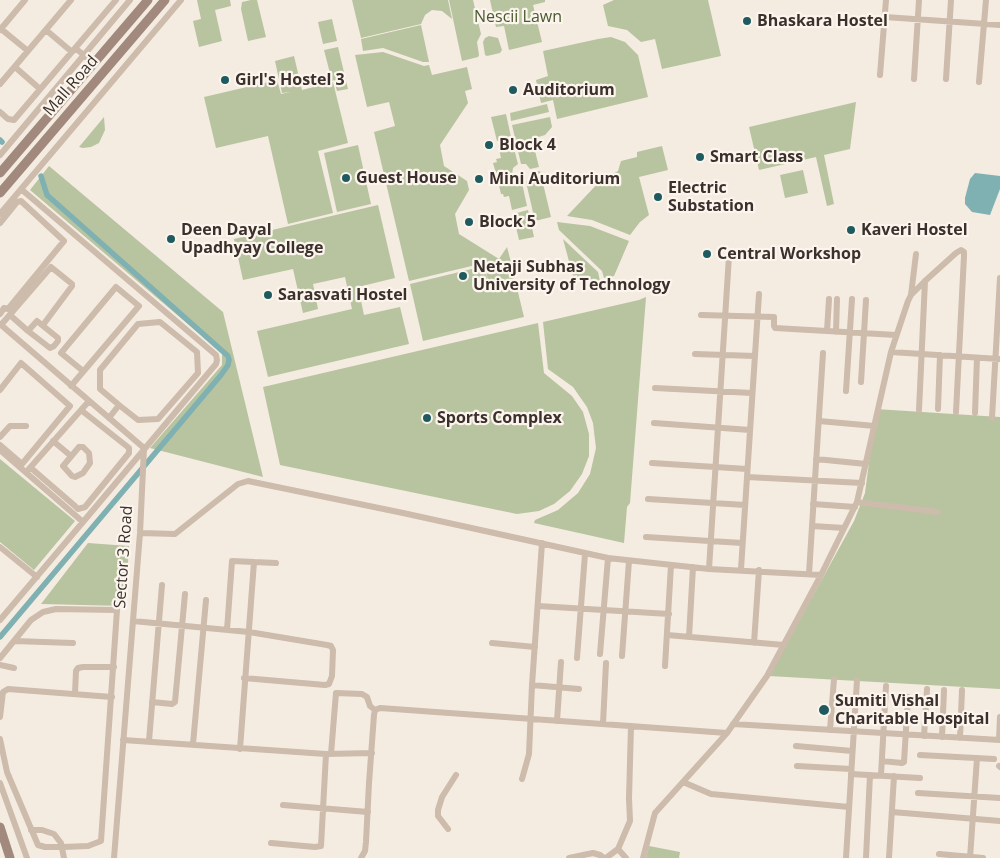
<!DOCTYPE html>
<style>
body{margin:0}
canvas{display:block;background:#f4ebe1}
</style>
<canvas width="1000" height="858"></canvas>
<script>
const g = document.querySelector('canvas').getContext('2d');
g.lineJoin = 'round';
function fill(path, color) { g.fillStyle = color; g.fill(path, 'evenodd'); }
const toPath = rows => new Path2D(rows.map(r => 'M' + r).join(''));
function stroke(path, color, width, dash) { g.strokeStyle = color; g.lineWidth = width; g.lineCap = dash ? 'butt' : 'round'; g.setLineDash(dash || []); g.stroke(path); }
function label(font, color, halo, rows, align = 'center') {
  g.font = font + ' "Open Sans",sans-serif'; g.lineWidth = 4.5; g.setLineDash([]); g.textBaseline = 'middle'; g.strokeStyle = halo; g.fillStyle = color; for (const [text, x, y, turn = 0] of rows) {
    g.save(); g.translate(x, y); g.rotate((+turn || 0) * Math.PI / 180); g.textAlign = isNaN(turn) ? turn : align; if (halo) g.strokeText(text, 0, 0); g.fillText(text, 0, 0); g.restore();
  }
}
fill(toPath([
 [197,0,230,0,231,6,215,10,222,41,199,47,193,21,201,19],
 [251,0,257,0,266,37,248,41,241,9,242,2],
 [352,0,448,0,452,19,442,11,432,10,425,15,421,24,361,38],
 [449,0,473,0,481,34,477,42,479,55,478,57,462,61],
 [490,0,545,0,545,2,533,5,542,42,509,50,504,26,496,27],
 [614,0,708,0,721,56,662,69,655,39,641,42,627,30,608,26,603,5],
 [332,19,337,41,323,44,318,22],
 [421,25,429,62,423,62,383,48,363,51,361,39],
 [489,36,498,38,502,50,500,53,487,56,485,55,483,42,485,38],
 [611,37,625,42,638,55,648,97,557,119,553,100,541,103,536,80,548,76,543,51,598,39],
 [338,47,348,89,337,91,334,80,332,81,324,50],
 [383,52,424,66,429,65,432,75,467,67,472,89,465,91,468,103,440,145,444,166,467,181,469,190,455,214,459,234,499,259,507,247,515,278,489,285,484,263,409,281,374,132,395,126,389,102,367,107,355,55],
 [294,56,302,90,333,82,348,143,318,151,333,213,288,224,268,136,216,148,204,97,277,80,281,94,290,92,282,93,275,61],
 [856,102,850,149,824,155,834,204,827,206,816,157,759,170,749,127],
 [547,104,549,112,511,121,510,113],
 [506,114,511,137,497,141,491,117],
 [104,117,105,130,99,143,91,147,83,148,79,147],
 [550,117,552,127,545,135,532,139,539,167,530,169,526,164,521,164,512,125],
 [512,141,518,164,513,168,512,174,497,177,493,163,497,162,496,159,501,158,498,145],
 [358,145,371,204,337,212,324,153],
 [662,146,668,170,639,177,649,215,640,222,630,235,592,220,567,216,600,181,618,171,621,161,637,157,637,152],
 [49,166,223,312,263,477,150,448,222,365,222,353,30,190],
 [803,170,808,193,785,198,780,175],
 [540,171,551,217,535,221,526,182,530,179,531,173],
 [513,177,516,182,522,183,527,206,512,210,509,196,504,197,503,194,501,194,498,181],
 [378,205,395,278,358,287,364,315,400,307,409,344,268,377,257,331,352,309,345,277,313,284,318,309,303,313,293,269,243,280,234,239],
 [528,210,534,237,519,240,513,214],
 [557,222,590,226,629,241,614,276,604,278,602,271,559,230],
 [563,239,598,272,600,281,588,283,587,278,578,280,577,275,573,276],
 [484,266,489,286,515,280,524,317,423,341,410,284],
 [646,297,630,503,627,507,624,543,534,523,535,520,558,510,578,493,590,474,596,448,593,423,587,407,573,387,548,369,543,322,639,300],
 [538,323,544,373,572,396,583,412,589,434,589,456,582,474,570,491,554,504,539,511,517,514,280,465,263,387],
 [876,409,1000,417,1000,689,769,676,854,521,865,493],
 [0,459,75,521,34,570,0,542],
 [88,543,129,546,125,606,41,604],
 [649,846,680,852,679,858,646,858]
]), '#b8c4a0');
fill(toPath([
 [975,173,1000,176,1000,189,990,215,972,212,965,204,965,198,970,179]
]), '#7fb0b2');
stroke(toPath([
 [0,140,2,142],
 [0,637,221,375,228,365,229,360,228,356,47,195,41,176]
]), '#7fb0b2', 5.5);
stroke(toPath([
 [885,17,1000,25],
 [0,28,28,51],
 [0,30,25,0],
 [46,30,72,52],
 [75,48,94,63],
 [15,67,40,89],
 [880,75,886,0],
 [914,79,919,0],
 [946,79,951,0],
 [979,82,986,0],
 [0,84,71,0],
 [0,112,8,119,14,120,116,0],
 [0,155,130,0],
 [21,189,216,355,217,360,216,364,83,522],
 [0,214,181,0],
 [0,223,17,202,21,201,64,241,8,309,4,308,0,314],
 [911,295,916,254],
 [10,315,28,331,50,348,54,346,58,341,58,338,37,321,28,331],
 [701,315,774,317,774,326,775,328,896,335],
 [0,324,144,448,140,533,114,858],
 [1,325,51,267,72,284,72,286,43,325],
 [827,331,829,299],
 [836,332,837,299],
 [891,352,999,359],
 [695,354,755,356],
 [861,382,866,300],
 [71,386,139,306,116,287,61,353,83,371],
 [655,388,752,393],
 [0,390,21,363,70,406,22,464,0,445],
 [846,391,852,299],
 [938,409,940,355],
 [919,410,925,281],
 [975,413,977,358],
 [109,418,119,405,100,389,100,370,138,324,160,322,197,352,198,373,158,419,138,420,119,405],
 [992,418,1000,278],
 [819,421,875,426],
 [654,423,750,430],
 [0,437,10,426,26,426],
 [53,441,71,456],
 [79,447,83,447,89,453,90,463,83,473,75,477,72,476,63,466,79,447],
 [0,450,83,522,0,620],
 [816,459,866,464],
 [652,463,747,469],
 [31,468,75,506,78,509,85,507,129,453,129,448,81,410],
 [28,470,89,401],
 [747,477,862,483],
 [648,499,745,505],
 [857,502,938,512],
 [813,504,855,507],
 [812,526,844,528],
 [140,533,175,534,238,484,248,481,403,513,608,558,709,569,821,575],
 [646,537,742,543],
 [0,547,37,577],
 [709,569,729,256],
 [741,569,759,294],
 [809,574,823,353],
 [538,606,669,614],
 [133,621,249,632,327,645,331,646,333,650,332,676,329,684,325,685,244,678],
 [227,630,232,561,276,563],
 [667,635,784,645],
 [689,637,693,567],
 [14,641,73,643],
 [492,643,535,647],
 [754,643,759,570],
 [600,654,608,558],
 [622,656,629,561],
 [0,658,31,620,43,612,56,609,117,610,101,841,88,846,63,847,45,847,38,845,7,772,0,739],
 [577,658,585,554],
 [0,665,14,668],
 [665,666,671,565],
 [532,685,579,689],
 [75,694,76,671,78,668,83,667,114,667],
 [152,702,172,704,175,702,185,594],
 [375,710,380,708,727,733],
 [0,717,3,692,8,689,112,697],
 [557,721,561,662],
 [603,724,606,663],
 [733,724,1000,740],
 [830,730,834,679],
 [924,736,927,689],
 [942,737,944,690],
 [960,738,962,690],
 [123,740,326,754,372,753],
 [999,740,1000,717],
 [149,741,162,585],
 [193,744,206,600],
 [796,746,852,751],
 [240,749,254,562],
 [331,754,336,693,362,694,367,697,370,706,375,710],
 [920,755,994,759],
 [882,761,902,763,904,762,908,697],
 [797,766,851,769],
 [999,766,1000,767],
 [851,774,920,778],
 [881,775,886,686],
 [522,779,529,754,532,685,542,543],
 [683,782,711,794,849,807],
 [0,783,27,858],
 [918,793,1000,798],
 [283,805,368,812],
 [892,812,1000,821],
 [448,829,438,816,438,810,442,797,456,775],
 [31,830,42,830,54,834,61,843,64,858],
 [271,843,315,847,321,846,326,754],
 [939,854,983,858],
 [361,858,365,851,366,842,369,783,374,715,375,710],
 [569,858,593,853,600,855,604,858],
 [606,858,618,849],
 [626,858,618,849,630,821,629,798,631,726],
 [643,858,655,813,727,733,767,676,821,575,857,502,891,352,908,301,911,295,925,281,956,253,961,250,964,252,964,256,956,412],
 [846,858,857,680],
 [866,858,870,775],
 [889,858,894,776],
 [970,858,977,758]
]), '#cdbbac', 6);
stroke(toPath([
 [0,173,148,0],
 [0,193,165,0],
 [0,827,10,858]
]), '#a18a7d', 9);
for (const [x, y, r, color] of [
 [747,21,5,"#1f5a5e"],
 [225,80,5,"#1f5a5e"],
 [513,90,5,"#1f5a5e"],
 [489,145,5,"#1f5a5e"],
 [700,157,5,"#1f5a5e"],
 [346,178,5,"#1f5a5e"],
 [479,179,5,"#1f5a5e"],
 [658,197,5,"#1f5a5e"],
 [469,222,5,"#1f5a5e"],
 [851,230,5,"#1f5a5e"],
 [171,239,5,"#1f5a5e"],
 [707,254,5,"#1f5a5e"],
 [463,276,5,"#1f5a5e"],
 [268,295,5,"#1f5a5e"],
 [427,418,5,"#1f5a5e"],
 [824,710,6,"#1f5a5e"]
]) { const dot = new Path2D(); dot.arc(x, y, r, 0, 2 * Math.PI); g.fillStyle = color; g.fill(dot); stroke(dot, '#fbf5ee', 2); }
label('16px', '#4a5a2e', '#fbf5ee', [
 ["Nescii Lawn",518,17]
]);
label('bold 16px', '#3b302b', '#fbf5ee', [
 ["Bhaskara Hostel",757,21],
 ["Girl's Hostel 3",235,80],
 ["Auditorium",523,90],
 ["Block 4",499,145],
 ["Smart Class",710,157],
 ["Guest House",356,178],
 ["Mini Auditorium",489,179],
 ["Electric",668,188],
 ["Substation",668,206],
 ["Block 5",479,222],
 ["Deen Dayal",181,230],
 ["Upadhyay College",181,248],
 ["Kaveri Hostel",861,230],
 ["Central Workshop",717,254],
 ["Netaji Subhas",473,267],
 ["University of Technology",473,285],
 ["Sarasvati Hostel",278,295],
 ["Sports Complex",437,418],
 ["Sumiti Vishal",835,701],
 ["Charitable Hospital",835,719]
], 'left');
label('16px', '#3b302b', '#fbf5ee', [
 ["Mall Road",71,86,-49],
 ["Sector 3 Road",124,557,-86]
]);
</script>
